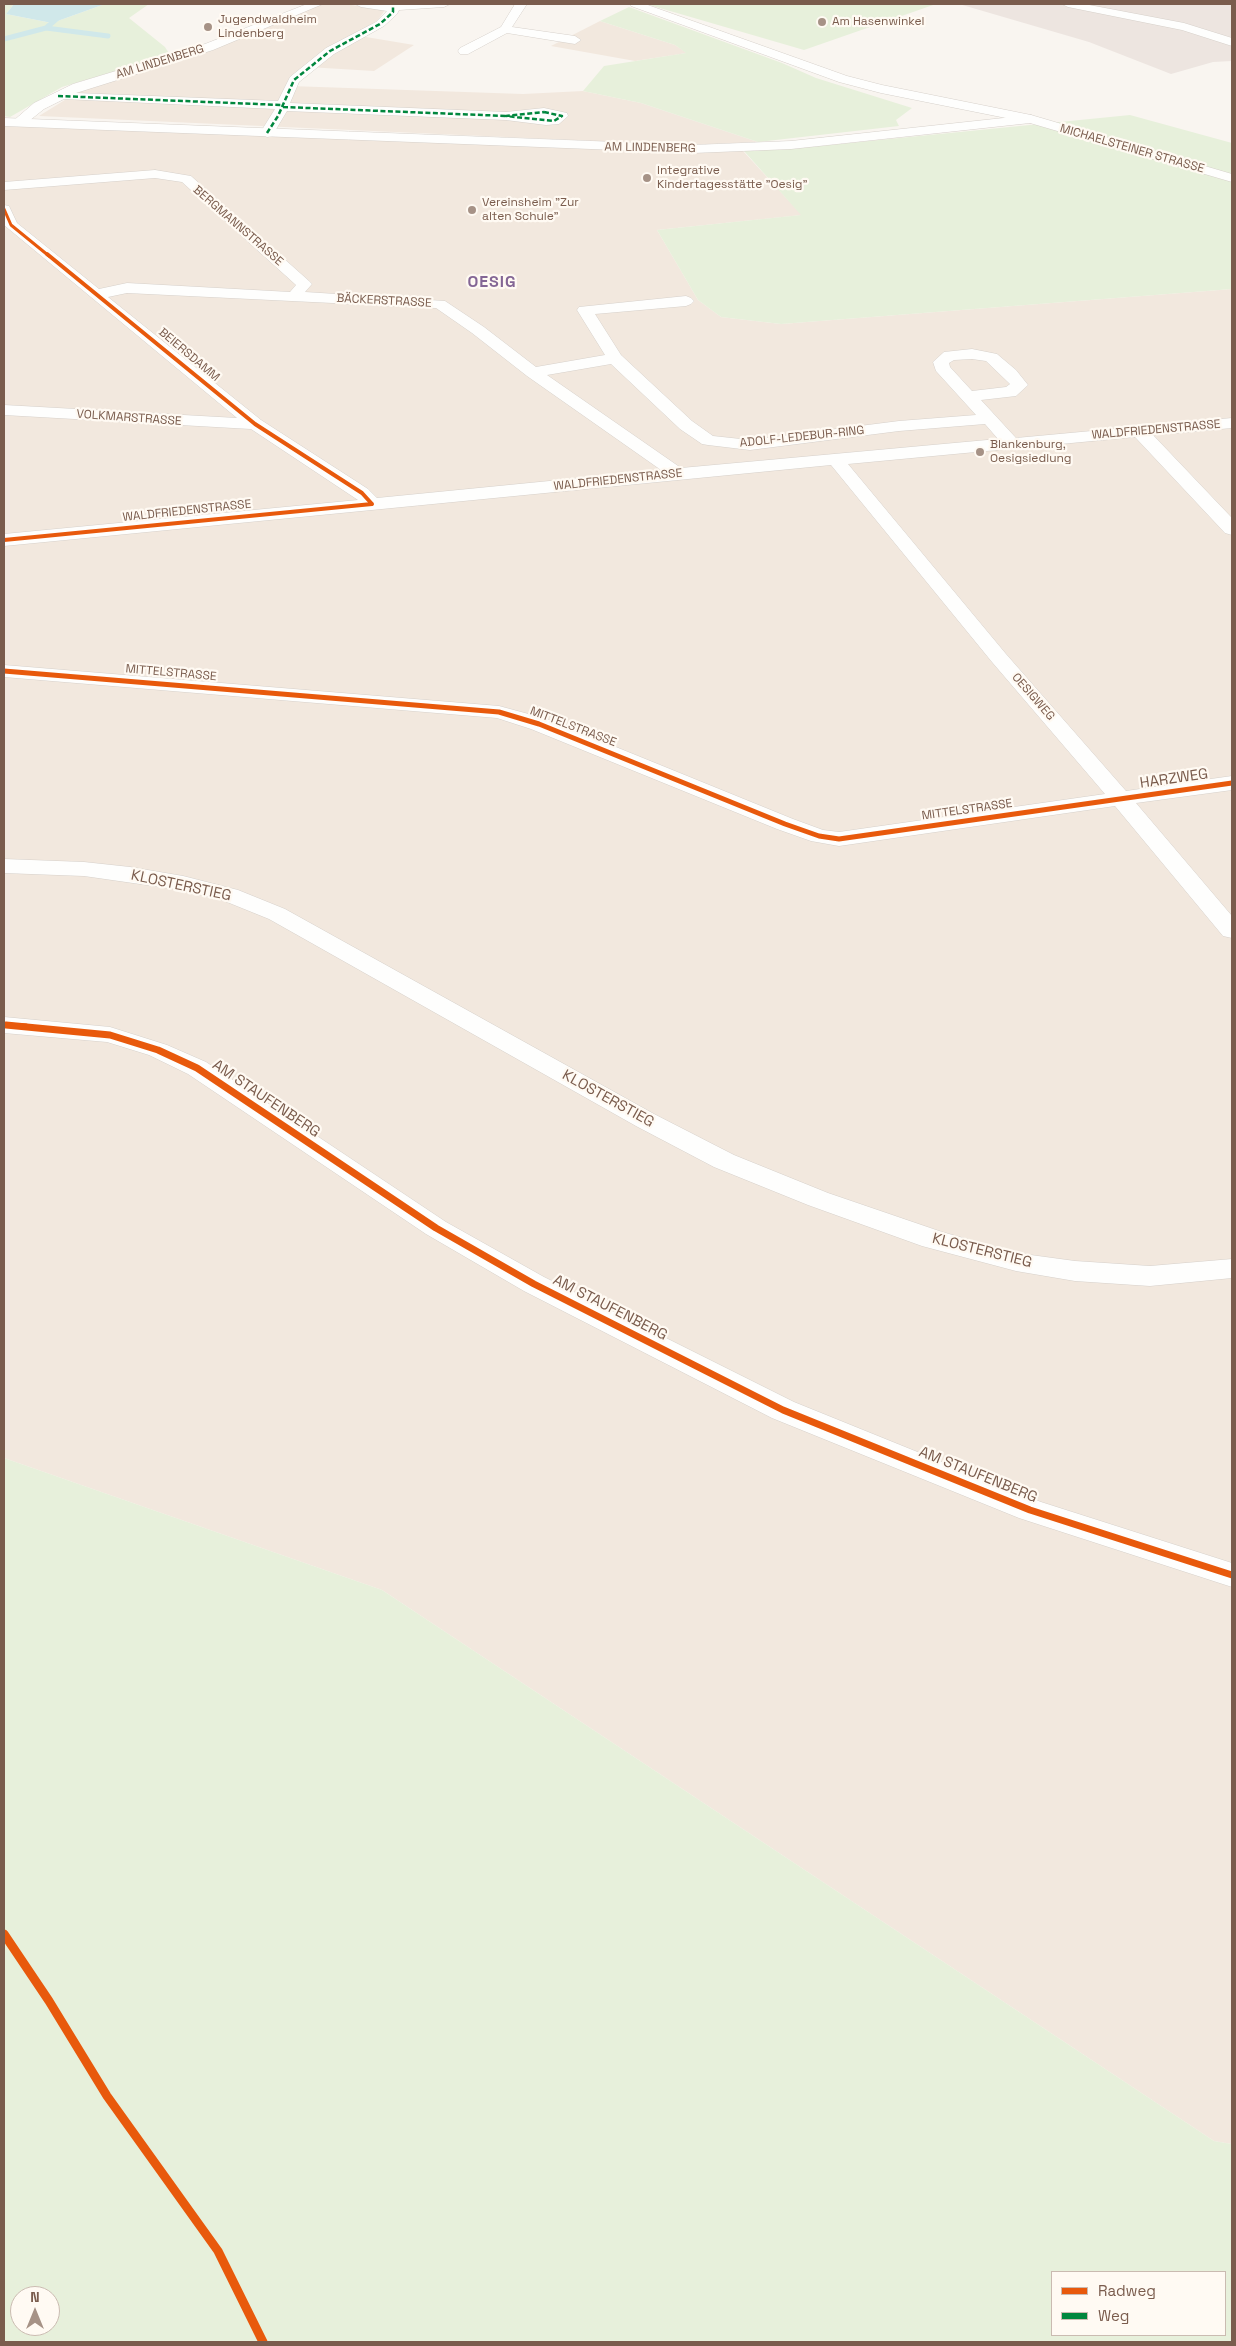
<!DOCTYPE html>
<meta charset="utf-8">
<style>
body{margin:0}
#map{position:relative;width:1236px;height:2346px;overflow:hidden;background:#f9f5f0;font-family:"Space Grotesk",sans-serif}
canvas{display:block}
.frame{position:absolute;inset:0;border:5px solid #7a5c4d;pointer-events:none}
.legend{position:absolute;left:1051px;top:2271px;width:175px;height:65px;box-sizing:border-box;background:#fffaf3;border:1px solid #cabbb1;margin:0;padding:6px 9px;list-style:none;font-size:15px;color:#7a5c4d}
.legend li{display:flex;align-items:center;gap:10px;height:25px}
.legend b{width:25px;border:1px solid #cabbb1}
.north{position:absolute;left:10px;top:2286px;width:50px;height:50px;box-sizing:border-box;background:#fffaf3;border:1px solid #cabbb1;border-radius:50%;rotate:0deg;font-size:14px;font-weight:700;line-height:20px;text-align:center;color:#7a5c4d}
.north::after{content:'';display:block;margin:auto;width:18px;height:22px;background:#a69286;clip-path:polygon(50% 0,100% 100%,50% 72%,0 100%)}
</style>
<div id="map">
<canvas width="1236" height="2346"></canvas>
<div class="frame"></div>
<ul class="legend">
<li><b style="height:6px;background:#e8590c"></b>Radweg</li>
<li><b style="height:6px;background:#00873e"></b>Weg</li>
</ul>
<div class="north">N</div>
</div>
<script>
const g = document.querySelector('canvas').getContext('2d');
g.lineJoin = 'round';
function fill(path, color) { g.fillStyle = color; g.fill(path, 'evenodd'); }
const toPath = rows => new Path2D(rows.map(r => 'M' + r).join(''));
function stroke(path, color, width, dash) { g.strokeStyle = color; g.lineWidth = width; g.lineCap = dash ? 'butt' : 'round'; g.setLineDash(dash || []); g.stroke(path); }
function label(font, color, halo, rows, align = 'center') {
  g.font = font + ' "Space Grotesk",sans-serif'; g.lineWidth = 4.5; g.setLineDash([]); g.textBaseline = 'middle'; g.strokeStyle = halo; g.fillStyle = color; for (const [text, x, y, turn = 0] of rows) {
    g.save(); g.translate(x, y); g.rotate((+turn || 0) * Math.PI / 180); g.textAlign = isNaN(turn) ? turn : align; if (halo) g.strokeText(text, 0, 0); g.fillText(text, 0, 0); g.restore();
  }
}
fill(toPath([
 [322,4,345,4,385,10,378,20,354,35,414,45,374,71,308,67,290,86,523,94,583,91,641,103,758,142,684,145,39,116,76,93],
 [600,21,675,45,687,53,635,61,551,46],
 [4,124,271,136,743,151,802,215,657,230,698,300,721,317,781,324,1232,289,1232,2144,1214,2141,382,1590,4,1458]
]), '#f2e8de');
fill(toPath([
 [959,4,1232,4,1232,61,1213,62,1171,74,1089,42]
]), '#ede5e0');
fill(toPath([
 [4,4,14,4,6,14,52,23,105,4,149,4,129,18,165,47,170,55,62,87,10,117,4,116],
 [646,4,936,4,804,50],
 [629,7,782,63,816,78,912,108,896,120,899,126,758,142,641,103,583,91,604,66,686,53,675,45,600,21],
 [1130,115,1232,143,1232,289,781,324,721,317,698,300,657,230,801,215,744,151,819,146],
 [4,1458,382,1590,1214,2141,1232,2144,1232,2342,4,2342],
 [1225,2272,1225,2335,1052,2335,1052,2272],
 [20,2296,50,2296,50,2326,20,2326]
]), '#e7f0db');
fill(toPath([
 [14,4,105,4,52,23,6,14]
]), '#d0e8ea');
stroke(toPath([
 [46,28,108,36],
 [4,39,46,28,74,4]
]), '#d0e8ea', 5);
const minor = toPath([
 [307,4,323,4,213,50,76,93,278,101,290,77,326,48,376,22,387,11,361,7,355,4,450,4,444,7,399,10,397,14,384,26,334,54,299,82,290,103,506,112,544,108,567,113,568,116,559,124,546,125,506,120,287,111,272,136,267,137,260,133,275,109,64,99,44,109,24,125,14,125,12,122,34,103,73,84,205,44,307,4],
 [515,4,527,4,512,27,575,36,581,40,575,44,507,33,468,54,460,54,458,51,460,48,501,27,515,4],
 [629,4,645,4,847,76,882,85,1031,115,1037,119,1031,123,881,93,839,82,631,6,629,4],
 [1062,4,1084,4,1184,23,1232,38,1232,46,1182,30,1068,7,1062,4],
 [155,170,191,176,309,281,312,284,305,292,445,301,484,327,536,367,605,355,577,310,579,307,686,296,691,298,694,301,691,304,686,306,595,314,621,355,692,421,713,436,750,440,899,421,976,415,936,371,933,362,944,352,972,349,997,354,1016,370,1028,385,1016,396,981,400,1016,438,1232,418,1232,428,1153,435,1232,518,1232,535,1225,533,1135,437,848,464,1006,654,1126,791,1232,776,1232,790,1136,803,1232,916,1232,938,1223,936,1115,806,839,846,811,841,777,829,531,729,497,718,4,677,4,665,499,706,547,719,793,819,823,830,839,832,1105,794,992,662,831,465,4,546,4,534,358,500,251,429,4,415,4,405,237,418,4,225,4,205,9,206,17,223,99,289,127,283,290,292,296,285,182,182,155,178,4,190,4,182,155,170],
 [127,293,436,308,472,333,527,376,661,470,377,498,368,489,261,420,108,297,127,293],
 [972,359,986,361,1010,384,1006,387,972,391,950,367,949,363,954,360,972,359],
 [611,364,680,429,702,444,708,445,750,450,899,431,985,424,998,439,681,468,547,375,611,364],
 [4,859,84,862,130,867,183,876,238,890,285,909,654,1114,734,1155,828,1193,942,1232,1016,1253,1075,1261,1150,1266,1232,1259,1232,1278,1150,1286,1075,1281,1016,1271,922,1246,808,1205,714,1167,636,1126,269,919,222,900,182,890,84,876,4,873,4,859],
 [4,1017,110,1027,167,1045,206,1062,446,1222,544,1277,794,1402,1041,1502,1232,1563,1232,1587,1019,1518,772,1418,524,1291,426,1234,188,1074,149,1055,107,1042,4,1033,4,1017]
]);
const tertiary = toPath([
 [1031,115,1232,174,1232,182,1030,123,791,149,693,153,4,126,4,118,693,145,791,141,1031,115]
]);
stroke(minor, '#d7d1cb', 1);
stroke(tertiary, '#d7d1cb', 1);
fill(minor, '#fefefd');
fill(tertiary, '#fefefd');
stroke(toPath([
 [58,96,282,105],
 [283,107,506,116],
 [544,112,562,116,554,121,506,116,544,112],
 [267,133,278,116,294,80,330,51,380,24,393,12,393,7]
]), '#00873e', 2.5, [5, 2.5]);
stroke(toPath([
 [4,209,11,225,49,256]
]), '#e8590c', 3);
stroke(toPath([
 [47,254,255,424,362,493,372,504],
 [4,540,372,504]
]), '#e8590c', 4);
stroke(toPath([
 [4,671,499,712,539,724,785,824,819,836,839,839,1232,783],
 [4,1025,26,1026]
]), '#e8590c', 5);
stroke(toPath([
 [6,1025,110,1035,158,1050,197,1068,436,1228,534,1284,783,1410,1030,1510,1232,1575]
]), '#e8590c', 7);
stroke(toPath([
 [4,1934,49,2001,107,2096,218,2251,263,2342]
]), '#e8590c', 9);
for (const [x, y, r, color] of [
 [822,22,5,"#a69286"],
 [208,27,5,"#a69286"],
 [647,178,5,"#a69286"],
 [472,210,5,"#a69286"],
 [980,452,5,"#a69286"]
]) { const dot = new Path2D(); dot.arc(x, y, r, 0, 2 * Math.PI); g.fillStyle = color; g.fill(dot); stroke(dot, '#fffaf3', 2); }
label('12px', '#7a5c4d', '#fffaf3', [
 ["Jugendwaldheim",218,20],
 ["Lindenberg",218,34],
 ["Am Hasenwinkel",832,22],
 ["Integrative",657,171],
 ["Kindertagesstätte \"Oesig\"",657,185],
 ["Vereinsheim \"Zur",482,203],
 ["alten Schule\"",482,217],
 ["Blankenburg,",990,445],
 ["Oesigsiedlung",990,459]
], 'left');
label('12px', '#7a5c4d', '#fffaf3', [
 ["AM LINDENBERG",160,62,-17],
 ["AM LINDENBERG",650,148,1],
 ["MICHAELSTEINER STRASSE",1132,149,16],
 ["BERGMANNSTRASSE",238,226,41],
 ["BÄCKERSTRASSE",384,301,3],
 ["BEIERSDAMM",189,355,40],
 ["VOLKMARSTRASSE",129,418,4],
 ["WALDFRIEDENSTRASSE",1156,430,-5],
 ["ADOLF-LEDEBUR-RING",802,437,-6],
 ["WALDFRIEDENSTRASSE",618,480,-6],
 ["WALDFRIEDENSTRASSE",187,511,-6],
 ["MITTELSTRASSE",171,673,5],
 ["OESIGWEG",1033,697,49],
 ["MITTELSTRASSE",573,727,21],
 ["MITTELSTRASSE",967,810,-8]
]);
label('15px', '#7a5c4d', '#fffaf3', [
 ["HARZWEG",1174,779,-8],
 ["KLOSTERSTIEG",181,886,12],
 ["AM STAUFENBERG",266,1099,34],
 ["KLOSTERSTIEG",608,1099,29],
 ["KLOSTERSTIEG",982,1251,14],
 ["AM STAUFENBERG",610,1308,27],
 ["AM STAUFENBERG",978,1475,22]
]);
g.letterSpacing = '1px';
label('bold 16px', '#846695', '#fffaf3', [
 ["OESIG",492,283]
]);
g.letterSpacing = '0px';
</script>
